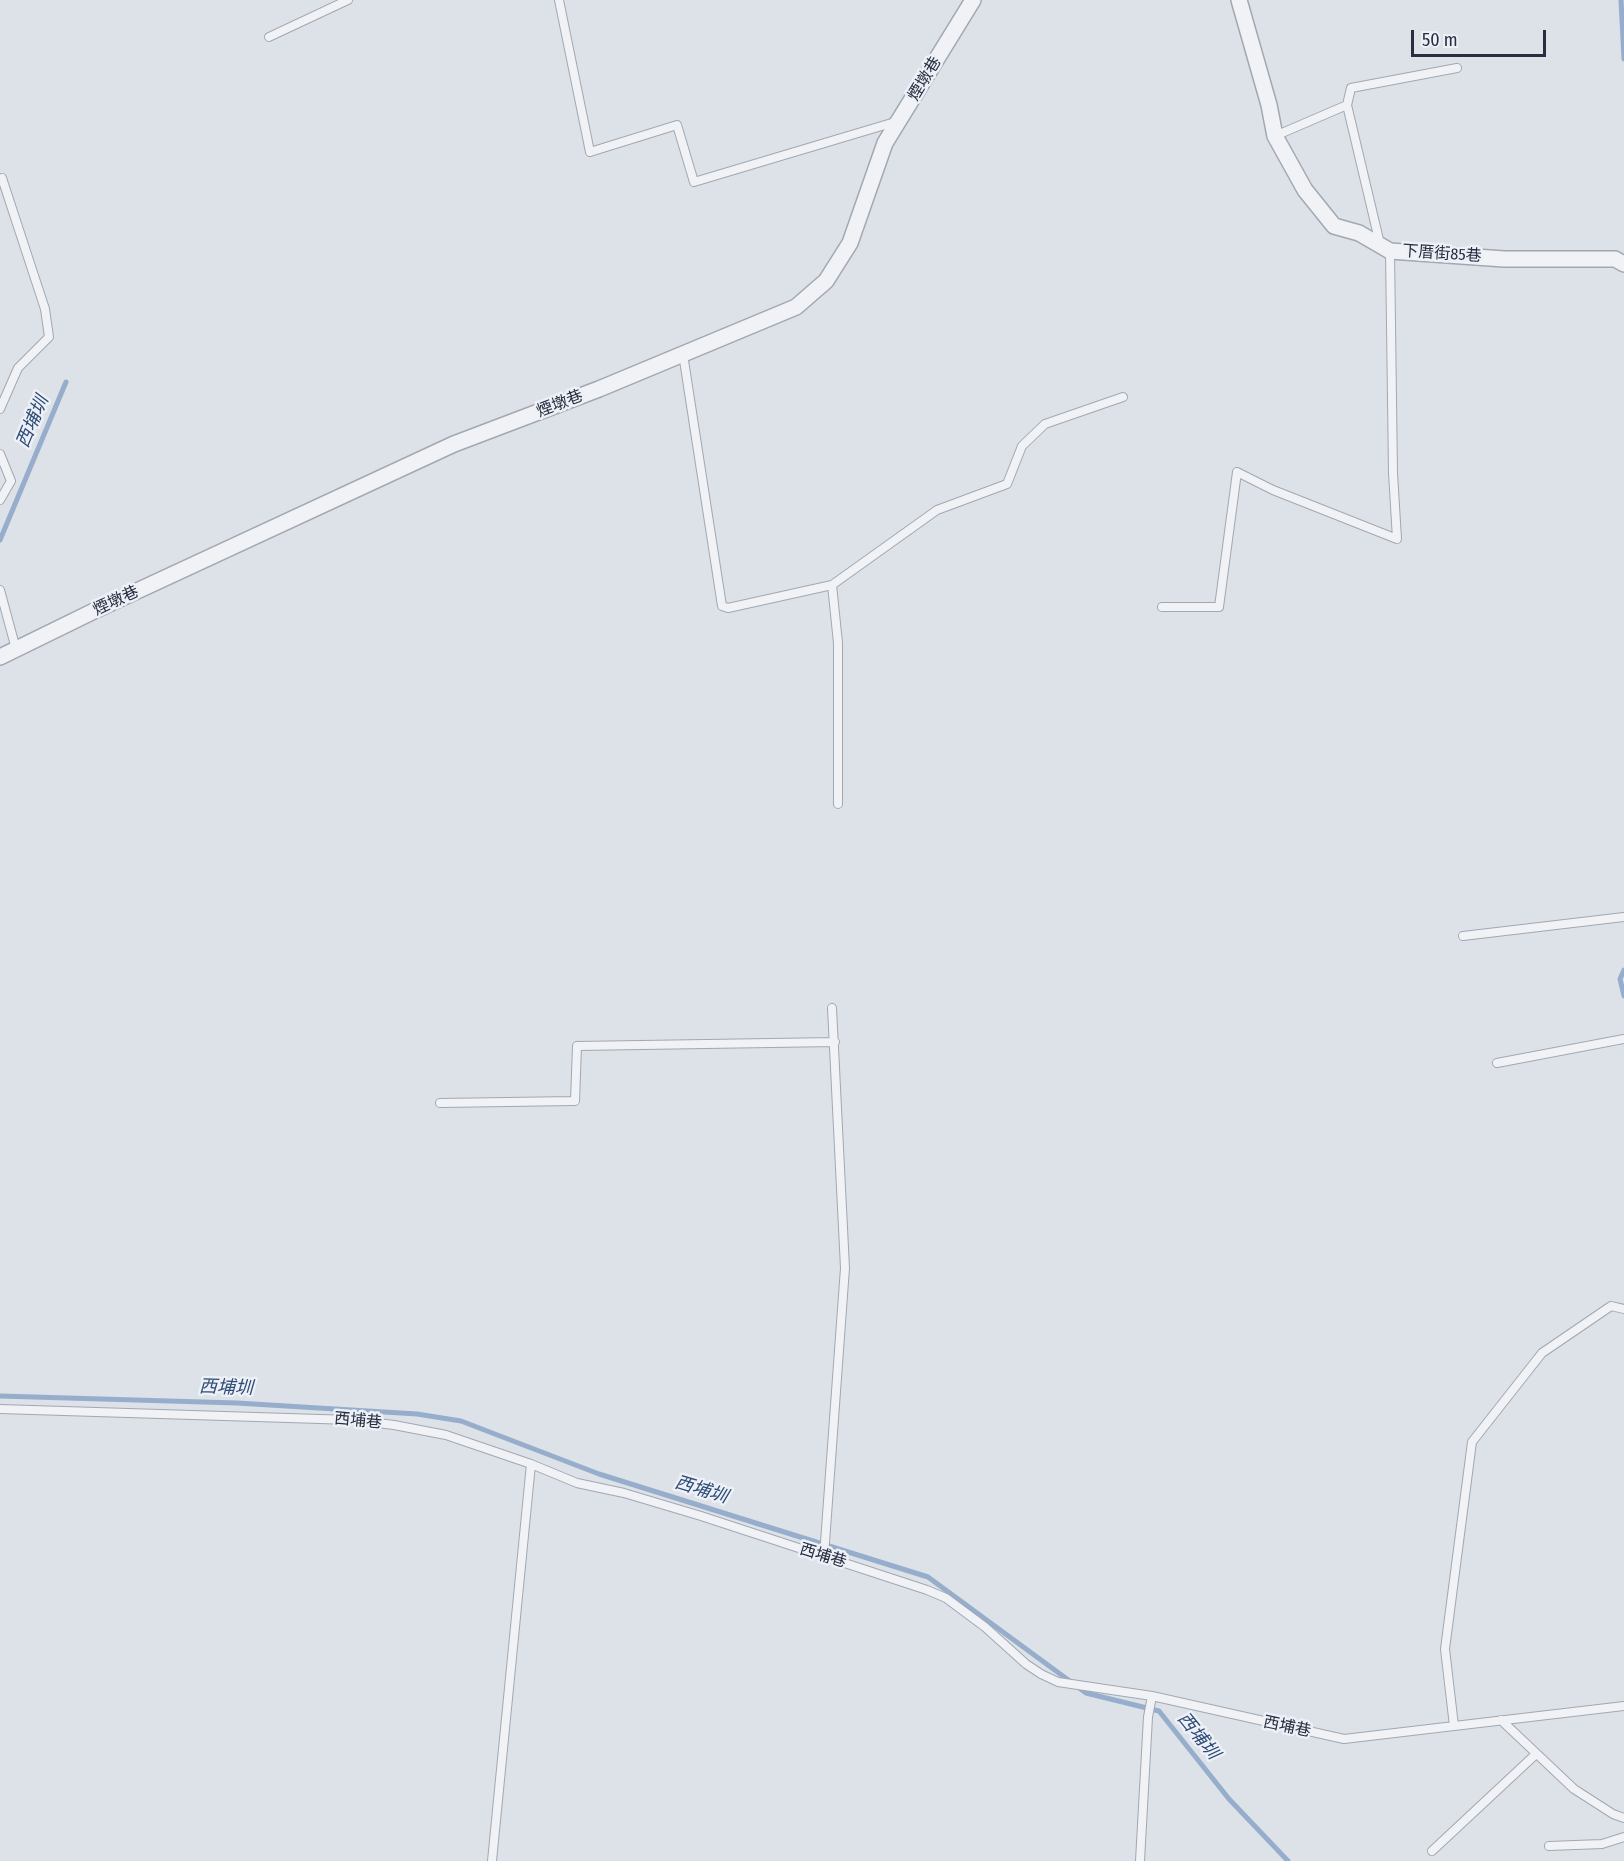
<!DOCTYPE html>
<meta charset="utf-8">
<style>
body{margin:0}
#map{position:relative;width:1624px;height:1861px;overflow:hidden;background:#dde1e8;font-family:"Fira Sans Condensed",sans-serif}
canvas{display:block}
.scale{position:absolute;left:1411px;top:30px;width:135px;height:27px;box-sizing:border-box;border:3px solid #262e40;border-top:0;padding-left:8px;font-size:18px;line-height:21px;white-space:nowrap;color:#262e40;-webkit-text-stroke:4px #edf0f6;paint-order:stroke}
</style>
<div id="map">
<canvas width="1624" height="1861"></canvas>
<div class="scale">50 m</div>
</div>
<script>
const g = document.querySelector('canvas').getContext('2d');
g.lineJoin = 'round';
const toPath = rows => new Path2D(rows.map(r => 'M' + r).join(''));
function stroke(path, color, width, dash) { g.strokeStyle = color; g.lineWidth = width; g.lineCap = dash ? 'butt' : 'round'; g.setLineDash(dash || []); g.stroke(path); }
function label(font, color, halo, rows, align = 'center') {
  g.font = font + ' "Fira Sans Condensed","Noto Sans TC",sans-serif'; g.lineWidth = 5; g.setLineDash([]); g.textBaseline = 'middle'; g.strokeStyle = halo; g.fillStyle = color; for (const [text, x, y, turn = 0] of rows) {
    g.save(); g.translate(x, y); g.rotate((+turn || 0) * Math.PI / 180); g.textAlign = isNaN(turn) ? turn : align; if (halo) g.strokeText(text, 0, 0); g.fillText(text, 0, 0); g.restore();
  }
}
stroke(toPath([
 [1621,0,1624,59],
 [0,540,66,382],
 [1624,970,1620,979,1624,996],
 [0,1396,237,1403,417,1414,461,1421,599,1474,928,1577,1086,1693,1159,1711,1229,1799,1288,1861]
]), '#96aecb', 5);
const service = toPath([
 [559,0,590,152,677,125,694,182,895,122],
 [269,37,348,0],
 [1347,105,1380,244],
 [1275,136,1347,105,1351,88,1457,68],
 [0,179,2,178,45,309,49,337,18,368,0,409],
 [683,354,722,606,728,608,832,585,937,510,1007,484,1022,446,1045,424,1123,397],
 [0,454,11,481,0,500],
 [832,585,838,643,838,804],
 [0,590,16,649],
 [1162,607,1219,607,1237,472,1273,490,1397,539,1393,473,1390,251],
 [1463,936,1624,917],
 [1497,1063,1624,1039],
 [440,1103,575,1101,577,1046,835,1042],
 [0,1409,352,1420,394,1425,446,1435,531,1464,577,1483,624,1493,701,1516,927,1590,946,1598,985,1627,1026,1664,1041,1674,1058,1682,1152,1696,1344,1739,1624,1706],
 [824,1556,845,1268,832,1008],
 [1501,1720,1574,1789,1613,1814,1624,1818],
 [1454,1726,1445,1649,1472,1442,1542,1353,1611,1306,1624,1309],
 [1549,1846,1602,1844,1624,1837],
 [1432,1851,1536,1754],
 [492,1861,531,1464],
 [1140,1861,1148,1717,1152,1696]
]);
const minor = toPath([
 [1239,0,1269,105,1275,136,1305,190,1334,226,1359,233,1390,251,1504,259,1615,259,1624,264],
 [0,657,96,610,454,444,599,389,796,307,826,281,850,243,885,143,973,0]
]);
stroke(service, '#a2a8b2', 10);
stroke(minor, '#a2a8b2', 18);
stroke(service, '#f0f2f6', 8);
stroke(minor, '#f0f2f6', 15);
label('16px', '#262e40', '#edf0f6', [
 ["煙墩巷",925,79,-59],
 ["下厝街85巷",1442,254,4],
 ["煙墩巷",560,404,-21],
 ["煙墩巷",116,601,-25],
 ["西埔巷",358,1421,5],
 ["西埔巷",823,1556,17],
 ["西埔巷",1287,1727,12]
]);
label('italic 18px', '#2d4c76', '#edf0f6', [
 ["西埔圳",33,422,-67],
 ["西埔圳",226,1388,2],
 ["西埔圳",701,1490,17],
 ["西埔圳",1198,1736,51]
]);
</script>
